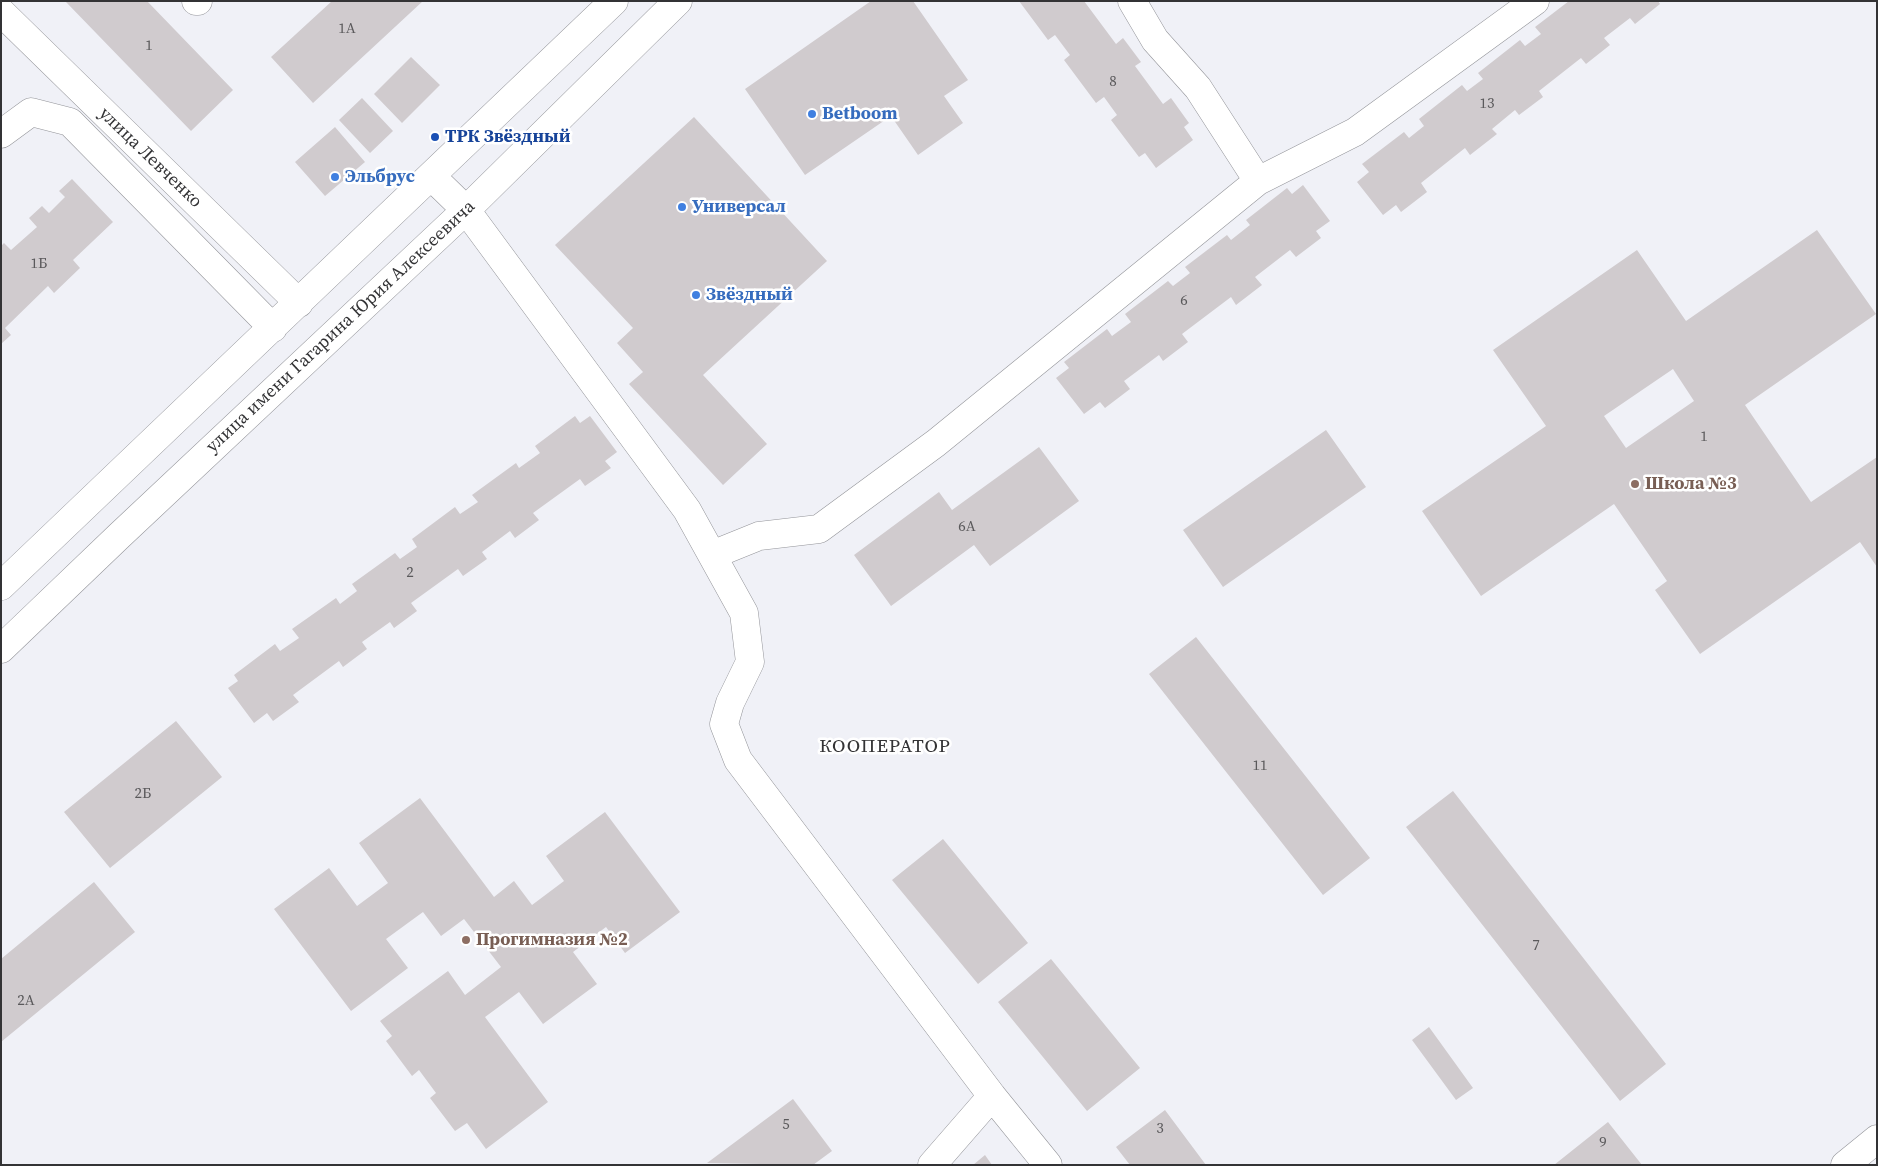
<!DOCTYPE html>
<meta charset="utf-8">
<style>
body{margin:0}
#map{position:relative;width:1878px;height:1166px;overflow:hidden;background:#f0f1f7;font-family:"Source Serif 4",serif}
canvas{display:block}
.frame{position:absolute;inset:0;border:2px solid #333335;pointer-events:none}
</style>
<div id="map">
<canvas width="1878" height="1166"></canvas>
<div class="frame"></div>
</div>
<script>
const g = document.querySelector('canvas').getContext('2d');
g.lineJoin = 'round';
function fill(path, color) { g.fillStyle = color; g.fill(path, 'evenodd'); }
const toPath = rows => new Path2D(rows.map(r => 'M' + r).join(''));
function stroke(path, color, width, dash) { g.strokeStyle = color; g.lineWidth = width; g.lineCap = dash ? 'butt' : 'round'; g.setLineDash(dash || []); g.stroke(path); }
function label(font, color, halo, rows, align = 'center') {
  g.font = font + ' "Source Serif 4",serif'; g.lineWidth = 5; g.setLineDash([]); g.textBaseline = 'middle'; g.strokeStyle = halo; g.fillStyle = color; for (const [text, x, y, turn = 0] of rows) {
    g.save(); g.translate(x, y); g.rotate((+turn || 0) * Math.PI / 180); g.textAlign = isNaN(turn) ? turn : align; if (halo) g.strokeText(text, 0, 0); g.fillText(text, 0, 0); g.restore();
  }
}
fill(toPath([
 [65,1,147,1,233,90,191,131],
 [332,1,423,1,313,103,271,57],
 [871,1,913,1,968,80,944,96,963,123,918,155,891,116,805,175,745,89],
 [1019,1,1084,1,1116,44,1123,38,1141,62,1135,66,1163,104,1171,98,1189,123,1184,127,1193,140,1156,168,1145,153,1139,157,1111,120,1117,115,1104,97,1096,103,1064,60,1070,55,1055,35,1048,40],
 [1569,1,1658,1,1660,4,1635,24,1630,18,1604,38,1610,45,1586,64,1581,58,1539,91,1543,97,1519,115,1515,110,1492,129,1497,134,1470,155,1465,148,1421,183,1427,192,1401,212,1396,205,1383,215,1357,182,1369,172,1362,164,1404,132,1409,138,1424,126,1419,119,1462,85,1467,91,1483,79,1478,73,1520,40,1525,46,1541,34,1535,27],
 [411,57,440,85,402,123,374,94],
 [362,98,393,131,370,153,339,120],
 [694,117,827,261,703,375,767,444,723,485,629,384,643,372,617,343,633,328,555,245],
 [335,127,365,162,325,196,295,162],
 [72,179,113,222,73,260,80,268,54,293,48,286,5,328,11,335,1,344,1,246,4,243,11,250,37,227,29,218,42,206,49,213,65,197,59,191],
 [1303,185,1330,221,1316,231,1321,238,1296,257,1290,250,1255,277,1262,285,1236,305,1231,297,1182,334,1188,342,1163,361,1159,355,1124,381,1130,389,1105,408,1100,402,1084,414,1056,378,1069,368,1064,362,1107,329,1112,336,1131,322,1125,314,1168,281,1173,286,1190,273,1185,267,1227,235,1231,240,1250,225,1246,220,1287,188,1292,194],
 [1817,230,1876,314,1745,405,1811,502,1877,457,1877,567,1860,542,1700,654,1655,590,1667,581,1614,504,1481,596,1422,511,1546,426,1493,350,1637,250,1686,321],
 [1673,369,1694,401,1626,448,1604,416],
 [575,416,580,423,590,416,617,452,605,461,611,468,585,486,580,479,533,513,539,520,515,538,510,531,482,552,487,559,463,576,458,569,411,603,417,611,394,628,390,622,362,642,367,649,343,667,339,661,293,695,299,702,273,721,267,713,254,723,228,688,238,681,234,675,275,644,280,651,299,638,292,629,336,598,340,604,357,591,352,584,395,553,400,559,417,547,412,539,455,507,460,514,478,502,472,495,516,463,519,468,540,453,535,446],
 [1326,430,1366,487,1223,587,1183,530],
 [1039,447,1079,501,990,566,974,545,891,606,854,555,939,492,952,510],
 [1196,637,1370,858,1323,895,1149,674],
 [176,721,222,777,110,868,64,812],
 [1453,791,1666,1064,1620,1101,1406,827],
 [420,798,494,897,514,881,532,905,564,881,546,856,605,812,680,912,625,953,606,927,573,952,597,984,543,1024,519,992,485,1017,548,1102,486,1149,467,1123,455,1131,430,1098,436,1093,419,1070,412,1076,386,1041,392,1036,380,1021,448,971,465,995,501,967,464,919,441,936,423,912,386,939,408,968,351,1011,274,909,329,868,357,906,388,883,359,843],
 [943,839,1028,943,978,984,892,880],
 [94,882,135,932,1,1042,1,959],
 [1051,959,1140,1068,1087,1111,998,1002],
 [1429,1027,1473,1088,1456,1100,1412,1040],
 [793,1099,832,1151,813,1165,707,1163],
 [1165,1110,1206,1165,1130,1165,1116,1147],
 [1608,1122,1642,1165,1554,1165],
 [985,1155,992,1165,973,1165]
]), '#d0cbce');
const minor = toPath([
 [196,1,198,1],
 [1132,1,1155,40,1198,88,1258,181],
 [1,12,299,303],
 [1,134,31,112,70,122,273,328],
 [432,177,466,210,687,510,744,613,750,662,730,703,724,724,738,760,992,1096,1048,1165],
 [712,555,759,536,819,529,936,443,1258,181,1355,132,1535,1],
 [1,586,614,1],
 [1,649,119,536,466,210,678,1],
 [932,1165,992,1096],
 [1845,1165,1877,1139]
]);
stroke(minor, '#939499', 29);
stroke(minor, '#fff', 28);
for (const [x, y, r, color] of [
 [812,114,5,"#3f7fe0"],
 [435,137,5,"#1a4fb4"],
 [335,177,5,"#3f7fe0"],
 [682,207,5,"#3f7fe0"],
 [696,295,5,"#3f7fe0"],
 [1635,484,5,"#8d6e63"],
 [466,940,5,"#8d6e63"]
]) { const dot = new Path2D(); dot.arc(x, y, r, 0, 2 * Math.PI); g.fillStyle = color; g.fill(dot); stroke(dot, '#fff', 2); }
label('15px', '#5a595b', null, [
 ["1А",347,29],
 ["1",149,46],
 ["8",1113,82],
 ["13",1487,104],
 ["1Б",39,264],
 ["6",1184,301],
 ["1",1704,437],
 ["6А",967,527],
 ["2",410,573],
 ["11",1260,766],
 ["2Б",143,794],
 ["7",1536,946],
 ["2А",26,1001],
 ["5",786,1125],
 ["3",1160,1129],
 ["9",1603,1143]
]);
label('bold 18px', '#366cbe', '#fff', [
 ["Betboom",822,114],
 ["Эльбрус",345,177],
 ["Универсал",692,207],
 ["Звёздный",706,295]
], 'left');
label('bold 18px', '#164399', '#fff', [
 ["ТРК Звёздный",445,137]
], 'left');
label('18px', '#333335', '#fff', [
 ["улица Левченко",150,158,44],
 ["улица имени Гагарина Юрия Алексеевича",341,327,-43]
]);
label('bold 18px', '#785e54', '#fff', [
 ["Школа №3",1645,484],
 ["Прогимназия №2",476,940]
], 'left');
g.letterSpacing = '1px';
label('19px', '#333335', '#fff', [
 ["КООПЕРАТОР",885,747]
]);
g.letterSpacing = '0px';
</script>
